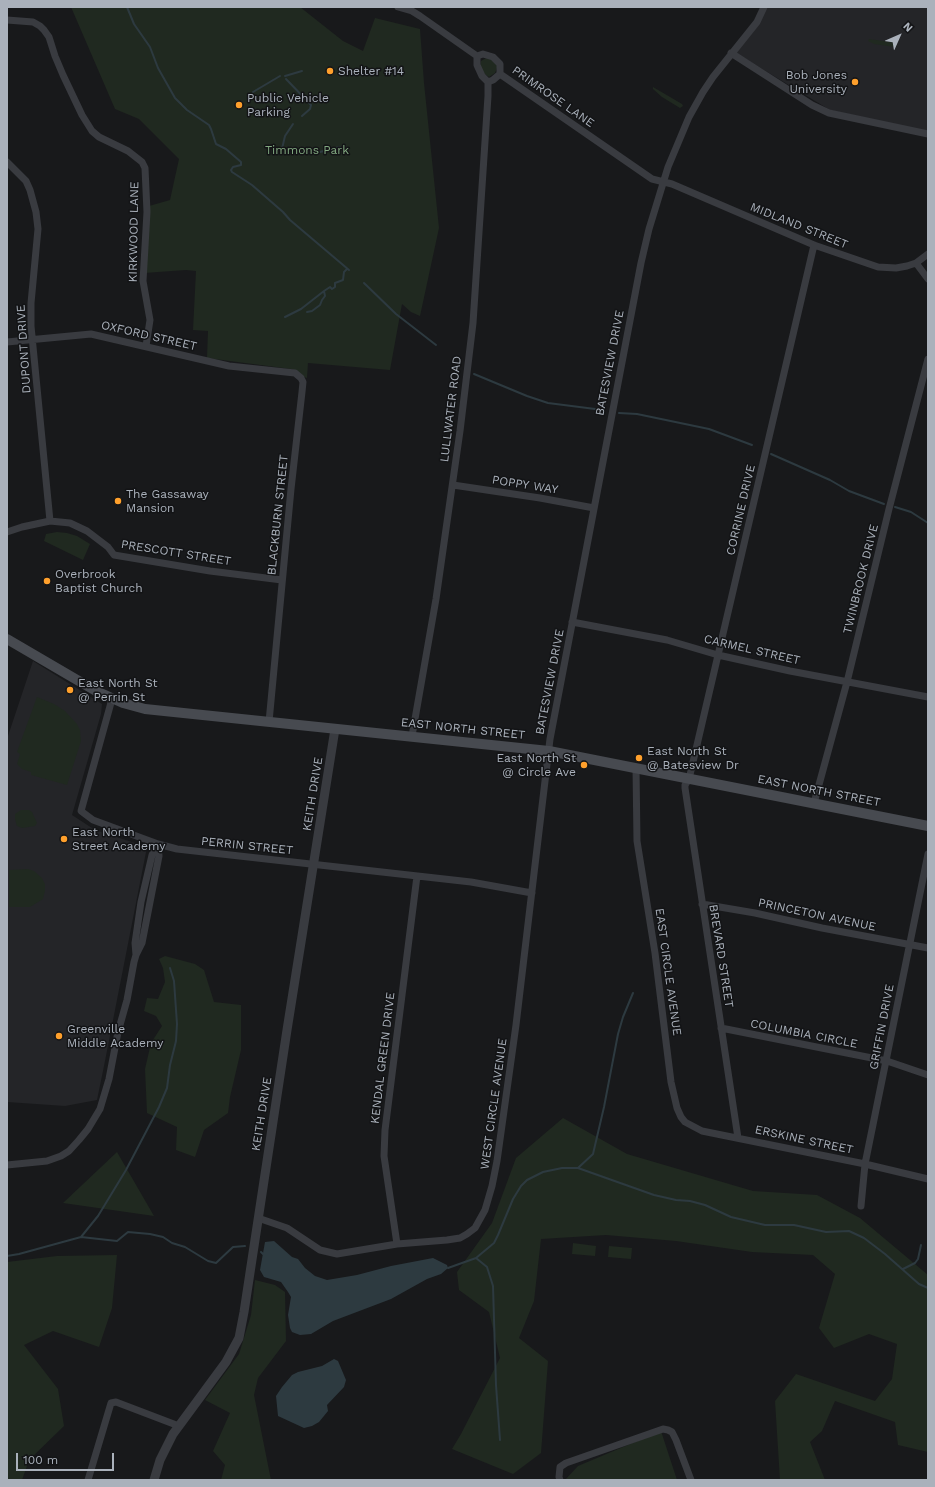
<!DOCTYPE html>
<style>
body{margin:0}
#map{position:relative;width:935px;height:1487px;overflow:hidden;background:#18191b;font-family:"Work Sans",sans-serif}
canvas{display:block}
.frame{position:absolute;inset:0;border:8px solid #aab1bb;pointer-events:none}
.north{position:absolute;left:879px;top:16px;width:40px;height:40px;-webkit-text-stroke:3px #131416;paint-order:stroke;rotate:45deg;font-size:11px;font-weight:700;line-height:16px;text-align:center;color:#aab1bb}
.north::after{content:'';display:block;margin:auto;width:14px;height:18px;background:#aab1bb;clip-path:polygon(50% 0,100% 100%,50% 72%,0 100%)}
.scale{position:absolute;left:16px;top:1453px;width:98px;height:18px;box-sizing:border-box;border:2px solid #aab1bb;border-top:0;padding-left:5px;font-size:12px;line-height:14px;white-space:nowrap;color:#aab1bb;-webkit-text-stroke:3px #131416;paint-order:stroke}
</style>
<div id="map">
<canvas width="935" height="1487"></canvas>
<div class="frame"></div>
<div class="north">N</div>
<div class="scale">100 m</div>
</div>
<script>
const g = document.querySelector('canvas').getContext('2d');
g.lineJoin = 'round';
function fill(path, color) { g.fillStyle = color; g.fill(path, 'evenodd'); }
const toPath = rows => new Path2D(rows.map(r => 'M' + r).join(''));
function stroke(path, color, width, dash) { g.strokeStyle = color; g.lineWidth = width; g.lineCap = dash ? 'butt' : 'round'; g.setLineDash(dash || []); g.stroke(path); }
function label(font, color, halo, rows, align = 'center') {
  g.font = font + ' "Work Sans",sans-serif'; g.lineWidth = 3; g.setLineDash([]); g.textBaseline = 'middle'; g.strokeStyle = halo; g.fillStyle = color; for (const [text, x, y, turn = 0] of rows) {
    g.save(); g.translate(x, y); g.rotate((+turn || 0) * Math.PI / 180); g.textAlign = isNaN(turn) ? turn : align; if (halo) g.strokeText(text, 0, 0); g.fillText(text, 0, 0); g.restore();
  }
}
fill(toPath([
 [766,7,928,7,928,132,830,110,736,53],
 [33,661,102,704,101,714,72,815,95,830,147,847,104,1066,97,1100,65,1106,7,1102,7,739]
]), '#242528');
fill(toPath([
 [71,7,300,7,343,41,363,51,375,18,420,29,424,83,439,228,420,316,411,312,402,304,390,370,308,363,307,378,304,377,296,371,291,369,207,358,208,331,193,330,196,271,186,270,144,273,149,206,170,200,179,159,139,119,115,109],
 [869,39,897,43,897,46,895,47,874,44,868,41],
 [488,57,497,64,497,68,495,73,489,77,483,73,480,67,481,61],
 [653,87,682,104,683,106,680,108,662,97,653,89],
 [57,532,67,533,77,536,90,544,83,560,44,541,46,534],
 [37,697,54,704,65,711,77,724,80,730,81,741,67,785,31,775,31,772,22,769,17,764,20,754,17,752],
 [21,810,29,810,32,812,37,823,35,826,22,828,17,826,15,819,15,814],
 [28,869,34,871,42,878,45,884,45,891,43,899,30,907,9,907,9,870],
 [165,956,195,964,204,970,214,1002,241,1005,241,1050,230,1097,228,1113,204,1130,195,1157,176,1150,177,1127,147,1113,145,1069,151,1043,162,1026,156,1016,144,1011,147,998,158,999,165,982,163,968,159,959],
 [563,1118,627,1154,753,1191,817,1195,860,1218,928,1275,928,1452,898,1445,895,1422,835,1401,822,1431,810,1442,825,1480,780,1480,775,1401,796,1374,875,1401,892,1379,897,1344,869,1334,834,1348,819,1328,835,1274,813,1255,752,1252,676,1241,606,1235,541,1239,534,1301,519,1338,548,1361,541,1453,513,1474,452,1449,461,1434,500,1358,489,1312,459,1290,457,1272,492,1223,516,1158],
 [117,1152,154,1216,63,1203],
 [573,1243,596,1246,595,1256,572,1254],
 [609,1246,632,1248,631,1259,608,1257],
 [117,1255,112,1308,99,1347,53,1331,24,1345,58,1389,64,1426,29,1460,22,1480,7,1480,7,1262,57,1256],
 [255,1280,275,1285,285,1292,286,1341,258,1378,254,1395,271,1480,221,1480,225,1465,213,1451,230,1413,205,1400,239,1354,251,1315],
 [661,1431,677,1480,565,1480,578,1466]
]), '#202920');
fill(toPath([
 [274,1241,292,1257,298,1259,305,1268,315,1276,327,1280,357,1275,391,1266,433,1258,447,1265,448,1268,441,1274,427,1279,391,1299,333,1321,311,1334,300,1335,292,1332,290,1328,288,1315,291,1297,288,1292,281,1282,264,1277,260,1270,265,1242],
 [334,1359,338,1361,346,1380,344,1387,327,1405,328,1411,319,1422,312,1426,304,1428,278,1416,276,1396,282,1387,292,1375,298,1372,322,1366]
]), '#2d3a40');
stroke(toPath([
 [127,7,134,24,150,47,158,68,175,98,187,110,209,125,211,129,216,144,226,149,241,162,241,165,233,167,231,170,232,172,252,185,283,212,290,220,349,270],
 [285,76,302,71],
 [286,79,311,105,310,109,302,116],
 [253,92,280,76],
 [281,153,320,152,340,147],
 [281,153,285,136,293,124],
 [364,283,396,314,436,345],
 [307,312,312,311,320,305,322,300,325,296,324,291],
 [285,317,301,309,324,291,330,287,332,289,335,287,335,283,343,280,344,272,347,269],
 [474,374,527,396,548,403,603,410],
 [619,413,637,414,709,429,752,445],
 [771,454,830,480,849,491,884,504],
 [895,507,911,512,928,523],
 [578,1168,593,1154,604,1107,618,1034,623,1017,633,993],
 [81,1237,98,1216,126,1170,159,1107,167,1088,170,1065,176,1041,177,1024,174,981,170,968],
 [261,1252,263,1254],
 [7,1256,19,1254,81,1237,117,1241,128,1232,150,1234,163,1237,172,1243,185,1247,208,1261,216,1263,233,1247,245,1246],
 [476,1258,487,1267,493,1286,496,1385,500,1440],
 [448,1268,476,1258,494,1243,498,1235,513,1199,521,1186,527,1180,543,1172,562,1168,578,1168,654,1195,676,1200,690,1201,705,1205,731,1217,765,1225,794,1225,826,1232,849,1231,864,1238,885,1254,919,1284,928,1288],
 [903,1269,915,1263,918,1259,921,1245]
]), '#2d3a40', 2);
stroke(toPath([
 [398,7,412,11,420,16,477,56,483,54,493,57,500,64,500,74,652,179,672,184,814,245,878,267,896,268,907,266,916,263,928,254],
 [7,20,33,22,40,26,44,30,49,37,55,56,63,75,82,115,92,131,99,137,128,151,142,162,145,168,147,212,143,281,150,320,146,346],
 [731,53,812,105,829,113,928,134],
 [477,56,477,65,482,76,488,82],
 [7,162,26,181,30,190,36,212,38,229,31,303,31,326,50,521],
 [916,263,928,279],
 [7,342,91,334,229,366,295,373,301,378,303,382,302,392,291,489,269,722],
 [453,485,540,498,594,508],
 [7,532,22,527,50,521,70,523,87,531,108,547,114,555,210,571,282,580],
 [572,622,667,640,718,655,790,671,928,697],
 [112,699,81,811,93,820,158,844,177,849,471,882,532,893],
 [412,736,436,599,460,431,473,323,488,96,488,82,493,80,500,74],
 [636,768,637,841,655,953,671,1082,677,1108,681,1117,685,1122,702,1131,865,1164,928,1179],
 [814,803,847,682,889,509,928,359],
 [702,904,755,913,822,928,928,948],
 [136,955,142,943,159,856,158,844],
 [721,1028,887,1061,928,1075],
 [738,1138,685,788,685,785,689,779,814,245],
 [7,1165,47,1161,61,1156,69,1151,79,1140,88,1129,100,1109,109,1079,118,1032,127,1000,134,962,136,955,135,943,141,902,152,855,158,844],
 [861,1206,865,1164,928,854],
 [258,1218,287,1228,320,1250,337,1254,397,1244,447,1240,460,1238,467,1234,475,1228,485,1210,492,1186,497,1161,516,1025,550,739,641,263,649,229,668,167,689,117,703,92,713,77,757,22,764,7],
 [397,1244,384,1156,385,1130,417,876],
 [88,1480,111,1403,116,1402,179,1426],
 [560,1480,559,1477,560,1467,566,1463,663,1429,668,1430,672,1432,676,1440,691,1480]
]), '#393b40', 7);
stroke(toPath([
 [154,1480,160,1460,173,1434,226,1362,239,1338,244,1312,287,1030,335,729]
]), '#393b40', 9);
stroke(toPath([
 [7,639,96,691,123,703,145,709,549,751,928,826]
]), '#474a50', 10);
for (const [x, y, r, color] of [
 [330,71,4,"#ffa02c"],
 [855,82,4,"#ffa02c"],
 [239,105,4,"#ffa02c"],
 [118,501,4,"#ffa02c"],
 [47,581,4,"#ffa02c"],
 [70,690,4,"#ffa02c"],
 [639,758,4,"#ffa02c"],
 [584,765,4,"#ffa02c"],
 [64,839,4,"#ffa02c"],
 [59,1036,4,"#ffa02c"]
]) { const dot = new Path2D(); dot.arc(x, y, r, 0, 2 * Math.PI); g.fillStyle = color; g.fill(dot); stroke(dot, '#131416', 1.5); }
label('12px', '#aab1bb', '#131416', [
 ["Shelter #14",338,71],
 ["Bob Jones",847,75,"right"],
 ["University",847,89,"right"],
 ["Public Vehicle",247,98],
 ["Parking",247,112],
 ["The Gassaway",126,494],
 ["Mansion",126,508],
 ["Overbrook",55,574],
 ["Baptist Church",55,588],
 ["East North St",78,683],
 ["@ Perrin St",78,697],
 ["East North St",647,751],
 ["@ Batesview Dr",647,765],
 ["East North St",576,758,"right"],
 ["@ Circle Ave",576,772,"right"],
 ["East North",72,832],
 ["Street Academy",72,846],
 ["Greenville",67,1029],
 ["Middle Academy",67,1043]
], 'left');
label('12px', '#aab1bb', '#131416', [
 ["PRIMROSE LANE",553,97,35],
 ["MIDLAND STREET",799,226,22],
 ["KIRKWOOD LANE",134,232,-89],
 ["OXFORD STREET",149,336,13],
 ["DUPONT DRIVE",24,349,-94],
 ["BATESVIEW DRIVE",610,363,-79],
 ["LULLWATER ROAD",451,409,-83],
 ["POPPY WAY",525,485,9],
 ["CORRINE DRIVE",741,510,-77],
 ["BLACKBURN STREET",278,515,-84],
 ["PRESCOTT STREET",176,553,9],
 ["TWINBROOK DRIVE",861,579,-76],
 ["CARMEL STREET",752,650,13],
 ["BATESVIEW DRIVE",550,682,-79],
 ["EAST NORTH STREET",463,729,6],
 ["EAST NORTH STREET",819,791,11],
 ["KEITH DRIVE",313,794,-81],
 ["PERRIN STREET",247,846,6],
 ["PRINCETON AVENUE",817,915,12],
 ["BREVARD STREET",721,956,81],
 ["EAST CIRCLE AVENUE",668,972,82],
 ["GRIFFIN DRIVE",882,1027,-79],
 ["COLUMBIA CIRCLE",804,1034,11],
 ["KENDAL GREEN DRIVE",383,1058,-83],
 ["WEST CIRCLE AVENUE",494,1104,-82],
 ["KEITH DRIVE",262,1114,-81],
 ["ERSKINE STREET",804,1140,12]
]);
label('12px', '#82a880', '#131416', [
 ["Timmons Park",307,150]
]);
</script>
